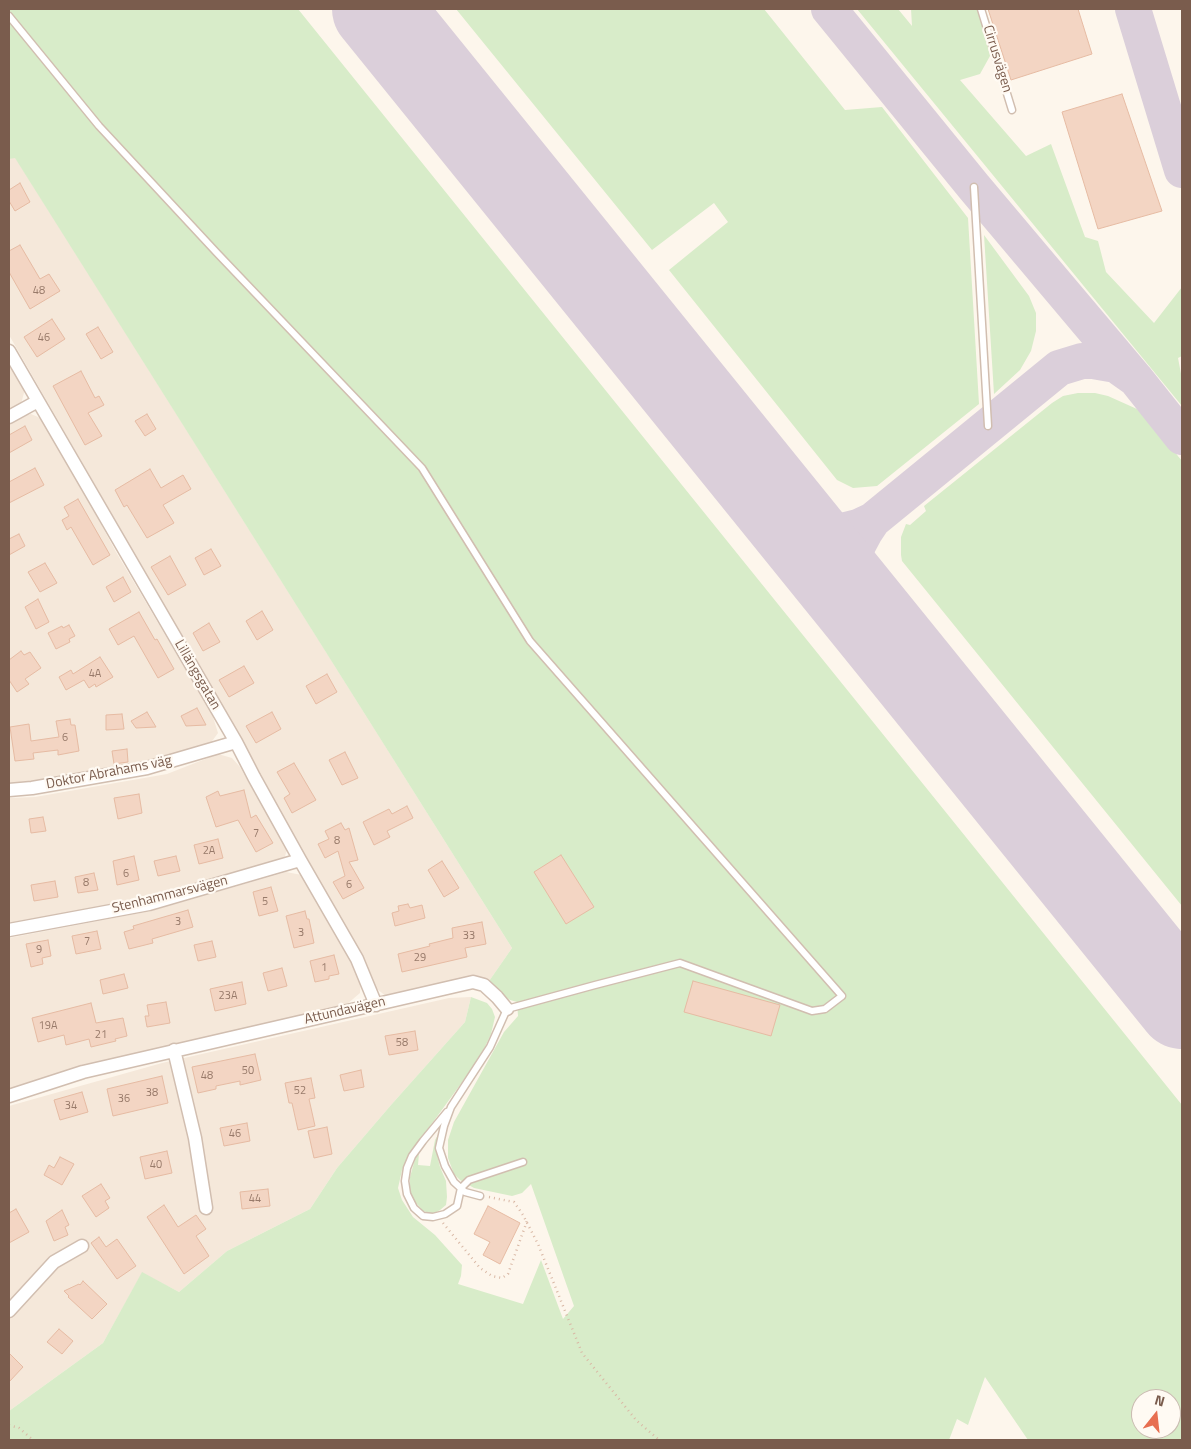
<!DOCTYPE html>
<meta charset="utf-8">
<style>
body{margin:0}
#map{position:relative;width:1191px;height:1449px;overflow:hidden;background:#fdf6ec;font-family:"Titillium Web",sans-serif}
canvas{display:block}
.frame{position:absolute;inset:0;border:10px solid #7a5c4d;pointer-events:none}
.north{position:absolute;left:1131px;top:1389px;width:50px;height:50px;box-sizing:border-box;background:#fffaf3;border:1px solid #cabbb1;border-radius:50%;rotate:16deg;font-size:14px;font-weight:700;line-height:20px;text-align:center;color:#7a5c4d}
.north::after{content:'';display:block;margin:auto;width:18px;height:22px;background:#e76f51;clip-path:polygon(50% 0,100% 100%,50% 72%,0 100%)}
</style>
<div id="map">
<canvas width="1191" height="1449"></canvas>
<div class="frame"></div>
<div class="north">N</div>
</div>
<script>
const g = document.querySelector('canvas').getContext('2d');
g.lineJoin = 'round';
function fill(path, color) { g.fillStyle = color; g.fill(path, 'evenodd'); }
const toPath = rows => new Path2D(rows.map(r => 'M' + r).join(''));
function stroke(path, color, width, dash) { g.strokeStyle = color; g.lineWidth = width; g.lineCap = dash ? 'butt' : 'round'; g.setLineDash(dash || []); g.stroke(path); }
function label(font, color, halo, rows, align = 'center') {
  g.font = font + ' "Titillium Web",sans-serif'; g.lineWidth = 4.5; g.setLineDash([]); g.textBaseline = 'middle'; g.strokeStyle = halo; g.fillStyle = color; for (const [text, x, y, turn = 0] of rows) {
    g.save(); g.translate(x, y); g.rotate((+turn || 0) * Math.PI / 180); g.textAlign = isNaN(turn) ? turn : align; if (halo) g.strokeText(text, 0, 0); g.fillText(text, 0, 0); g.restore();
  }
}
fill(toPath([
 [15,157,512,948,487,984,387,997,377,989,258,769,9,335,9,159],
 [9,361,25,389,21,404,9,410],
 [31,414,45,420,116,552,212,714,218,733,210,744,115,769,32,781,9,783,9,423,22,416],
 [218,754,232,758,240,767,287,850,284,859,144,899,9,923,9,798,35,797,167,774],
 [286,872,302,875,361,980,360,993,346,1005,9,1091,9,938,151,911],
 [471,997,465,1022,391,1105,337,1168,310,1209,227,1251,179,1292,142,1273,103,1343,9,1411,9,1106,162,1063,449,998]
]), '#f5e8da');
fill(toPath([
 [9,9,298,9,1182,1105,1182,1440,1028,1440,985,1377,968,1425,957,1419,949,1440,9,1440,9,1411,103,1343,142,1272,179,1292,227,1251,310,1209,337,1168,391,1105,465,1022,471,997,487,1003,492,1009,495,1017,491,1034,484,1049,468,1074,409,1155,402,1170,398,1188,402,1200,413,1217,435,1235,462,1265,461,1276,458,1284,523,1304,541,1260,563,1319,574,1306,531,1184,522,1193,512,1196,474,1188,460,1180,454,1174,448,1158,448,1140,454,1122,504,1032,518,1016,517,1002,510,1000,487,984,512,948,15,158,9,159],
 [1141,1399,1171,1399,1171,1429,1141,1429],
 [456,9,764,9,845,110,882,107,968,218,979,404,877,486,853,488,837,480,669,270,728,222,714,203,652,250],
 [857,9,898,9,912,26,911,9,980,9,986,26,990,56,980,74,960,80,1026,156,1051,144,1085,237,1098,241,1106,272,1154,323,1182,287,1182,356,1178,358,1182,379,1182,406],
 [984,235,1029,296,1036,313,1036,331,1031,351,1020,370,994,394],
 [1078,393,1095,393,1108,396,1137,409,1149,420,1182,461,1182,906,902,561,901,555,901,537,906,524,910,525,926,511,924,506,1052,403,1063,396],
 [439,1133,436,1149,437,1155,440,1167,446,1181,447,1197,446,1205,440,1210,433,1214,423,1211,416,1203,410,1194,410,1177,415,1159,419,1153,418,1165,430,1166,435,1140]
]), '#d8ecc9');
stroke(toPath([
 [829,9,974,187,1135,378,1182,437],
 [1133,9,1182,170],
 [783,510,800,521,814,528,829,531,846,530,858,527,873,520],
 [864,610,856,586,854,572,855,559,857,547,865,532,873,520,1059,368,1082,361,1093,361,1116,365,1133,377]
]), '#dbcfda', 36);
stroke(toPath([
 [377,9,1182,1004]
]), '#dbcfda', 90);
const building = toPath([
 [988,9,1078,9,1092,54,1011,80,988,9],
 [1122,94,1162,211,1098,229,1062,112,1122,94],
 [20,183,30,202,15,211,9,201,9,190,20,183],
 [20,245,40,279,49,274,60,291,30,309,9,272,9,251,20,245],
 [52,319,65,339,37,357,24,337,52,319],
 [98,327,113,352,101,359,86,334,98,327],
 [81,371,95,398,99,396,104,405,88,413,102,436,85,445,53,386,81,371],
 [147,414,156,429,145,436,135,421,147,414],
 [25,426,32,440,9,453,9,435,25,426],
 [35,468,44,485,9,503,9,482,35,468],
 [150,469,161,488,183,475,191,489,163,505,174,523,147,538,127,505,124,507,115,490,150,469],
 [78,499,110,555,93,565,71,527,67,530,62,520,69,516,64,507,78,499],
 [19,534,25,546,9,555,9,539,19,534],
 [211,549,221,566,204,575,195,558,211,549],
 [170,556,186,585,168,595,151,567,170,556],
 [45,563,57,583,40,592,28,572,45,563],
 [123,577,131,592,114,602,106,587,123,577],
 [38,599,49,622,36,629,25,607,38,599],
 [262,611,273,630,257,640,246,621,262,611],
 [139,612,155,640,157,639,174,669,158,678,134,636,118,645,109,629,139,612],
 [209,623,220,642,203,651,193,633,209,623],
 [69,625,75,636,69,639,70,642,56,649,48,633,62,626,63,628,69,625],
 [21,651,24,655,30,652,41,668,25,679,29,684,17,692,9,680,9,660,21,651],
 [100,657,113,677,96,687,95,684,89,688,84,680,66,690,59,677,71,670,73,674,100,657],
 [244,666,254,683,229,697,219,680,244,666],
 [327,674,337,692,316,704,306,686,327,674],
 [197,708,206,725,186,726,181,716,197,708],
 [147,712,156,727,136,728,131,721,147,712],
 [272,712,281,729,256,743,246,726,272,712],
 [122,714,124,729,106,730,106,715,122,714],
 [70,719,71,725,75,725,79,751,58,755,58,750,33,753,34,759,15,761,10,727,29,724,31,741,59,737,56,721,70,719],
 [127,749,128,762,114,764,112,751,127,749],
 [345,752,358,778,342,785,329,760,345,752],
 [294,763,316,800,292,813,284,798,290,794,277,772,294,763],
 [244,790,251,818,256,815,273,843,256,852,238,820,216,827,206,797,218,791,220,796,244,790],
 [139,794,142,813,118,819,114,798,139,794],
 [407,806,413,818,387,831,390,837,374,845,363,822,389,809,392,814,407,806],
 [43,817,46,831,31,833,29,819,43,817],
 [341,823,345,830,349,828,358,860,349,862,364,888,343,899,333,882,345,876,338,851,325,858,318,844,329,839,325,831,341,823],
 [218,839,223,858,199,864,194,845,218,839],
 [561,855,594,907,566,924,534,872,561,855],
 [134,856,139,880,117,885,113,861,134,856],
 [176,856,180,871,158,876,154,861,176,856],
 [442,861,459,888,444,897,428,870,442,861],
 [94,873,98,890,78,893,75,877,94,873],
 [55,881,58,897,34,901,31,885,55,881],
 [271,887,278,911,259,916,253,892,271,887],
 [408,904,410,908,422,905,425,918,395,926,392,913,399,911,398,906,408,904],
 [188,910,193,927,152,939,153,943,129,949,124,932,134,929,133,926,188,910],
 [305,911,307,919,309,919,314,943,294,948,286,916,305,911],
 [482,922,486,944,465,948,467,957,402,972,398,954,430,946,429,944,453,938,452,928,482,922],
 [97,931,101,949,76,954,72,936,97,931],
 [48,940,51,956,42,958,43,964,31,967,26,944,48,940],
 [212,941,216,957,198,961,194,945,212,941],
 [334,955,339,974,329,976,329,979,315,982,310,961,334,955],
 [282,968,287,986,268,991,263,973,282,968],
 [124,974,128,988,103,994,100,980,124,974],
 [693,981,780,1005,771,1036,684,1012,693,981],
 [242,982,246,1004,215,1011,210,989,242,982],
 [166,1002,170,1023,147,1027,145,1016,149,1016,147,1005,166,1002],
 [91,1003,96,1023,123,1018,127,1036,115,1039,116,1041,91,1047,89,1039,66,1045,64,1035,38,1042,32,1018,91,1003],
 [415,1031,418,1050,389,1055,385,1036,415,1031],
 [255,1054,261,1080,240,1085,240,1081,216,1086,216,1089,198,1093,192,1067,255,1054],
 [361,1070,364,1087,344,1091,340,1075,361,1070],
 [162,1076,168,1103,113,1116,107,1089,162,1076],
 [311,1078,315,1098,309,1099,315,1126,298,1130,292,1103,289,1103,285,1083,311,1078],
 [82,1092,88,1112,60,1120,54,1100,82,1092],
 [247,1123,250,1141,224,1146,220,1128,247,1123],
 [327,1127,332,1154,314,1158,308,1131,327,1127],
 [167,1151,172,1173,145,1179,140,1157,167,1151],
 [60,1157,74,1164,62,1185,44,1175,49,1165,54,1168,60,1157],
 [101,1184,110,1198,105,1201,109,1208,96,1217,82,1196,101,1184],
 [268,1189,270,1206,242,1209,240,1192,268,1189],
 [164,1205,178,1227,196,1215,206,1229,196,1236,209,1256,184,1274,147,1217,164,1205],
 [488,1206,520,1223,500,1264,483,1255,490,1242,474,1234,488,1206],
 [16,1209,29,1232,9,1243,9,1213,16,1209],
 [62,1210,69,1225,65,1227,68,1235,54,1241,46,1221,62,1210],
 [99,1237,106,1247,117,1239,136,1266,117,1279,91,1243,99,1237],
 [83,1281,107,1304,92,1319,68,1297,69,1296,64,1291,79,1284,80,1285,83,1281],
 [59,1329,73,1341,62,1354,47,1342,59,1329],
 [9,1353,23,1367,9,1382,9,1353]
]);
fill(building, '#f3d5c3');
stroke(building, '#e6bba3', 1);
const lane = toPath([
 [981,9,1012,110],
 [9,16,99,126,217,253,422,468,530,641,842,996,825,1009,812,1011,680,963,595,985,507,1009,490,1047,451,1107,444,1126,439,1148,445,1166,454,1182,465,1192,480,1196],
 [974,187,988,426],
 [447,1112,423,1141,412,1156,407,1168,405,1181,407,1194,414,1208,423,1216,433,1217,445,1214,457,1206,461,1188,469,1180,523,1162]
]);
const street = toPath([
 [9,351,236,742,254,777,300,860,357,959,376,1005],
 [9,417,38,401],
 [9,790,32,788,147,768,236,742],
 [9,930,149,904,300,860],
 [174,1050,195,1138,206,1208],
 [9,1096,83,1072,473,982,484,985,497,997,507,1009],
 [9,1311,54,1262,82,1246]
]);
stroke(lane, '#d1beb0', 9);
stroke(street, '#d1beb0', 15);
stroke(toPath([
 [489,1197,514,1202,523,1215,538,1244,582,1353,636,1420,659,1440],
 [443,1223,480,1268,492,1276,502,1278,508,1274,527,1221],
 [9,1425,19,1428,33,1440]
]), '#d9b8a5', 2.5, [1, 4]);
stroke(lane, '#fff', 6);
stroke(street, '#fff', 12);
label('11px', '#987a6a', null, [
 ["48",39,291],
 ["46",44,338],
 ["4A",95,674],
 ["6",65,738],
 ["7",256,834],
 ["8",337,841],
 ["2A",209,851],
 ["6",126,874],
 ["8",86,883],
 ["6",349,885],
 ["5",265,902],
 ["3",178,922],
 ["3",301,933],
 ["33",469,936],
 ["7",87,942],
 ["9",39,950],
 ["29",420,958],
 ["1",324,968],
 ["23A",228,996],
 ["19A",48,1026],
 ["21",101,1035],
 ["58",402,1043],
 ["50",248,1071],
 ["48",207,1076],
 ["52",300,1091],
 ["38",152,1093],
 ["36",124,1099],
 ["34",71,1106],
 ["46",235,1134],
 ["40",156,1165],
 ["44",255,1199]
]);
label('14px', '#7a5c4d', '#fffaf3', [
 ["Cirrusvägen",997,59,73],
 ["Lillängsgatan",197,675,60],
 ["Doktor Abrahams väg",109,773,-11],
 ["Stenhammarsvägen",170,895,-14],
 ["Attundavägen",345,1011,-13]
]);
</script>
